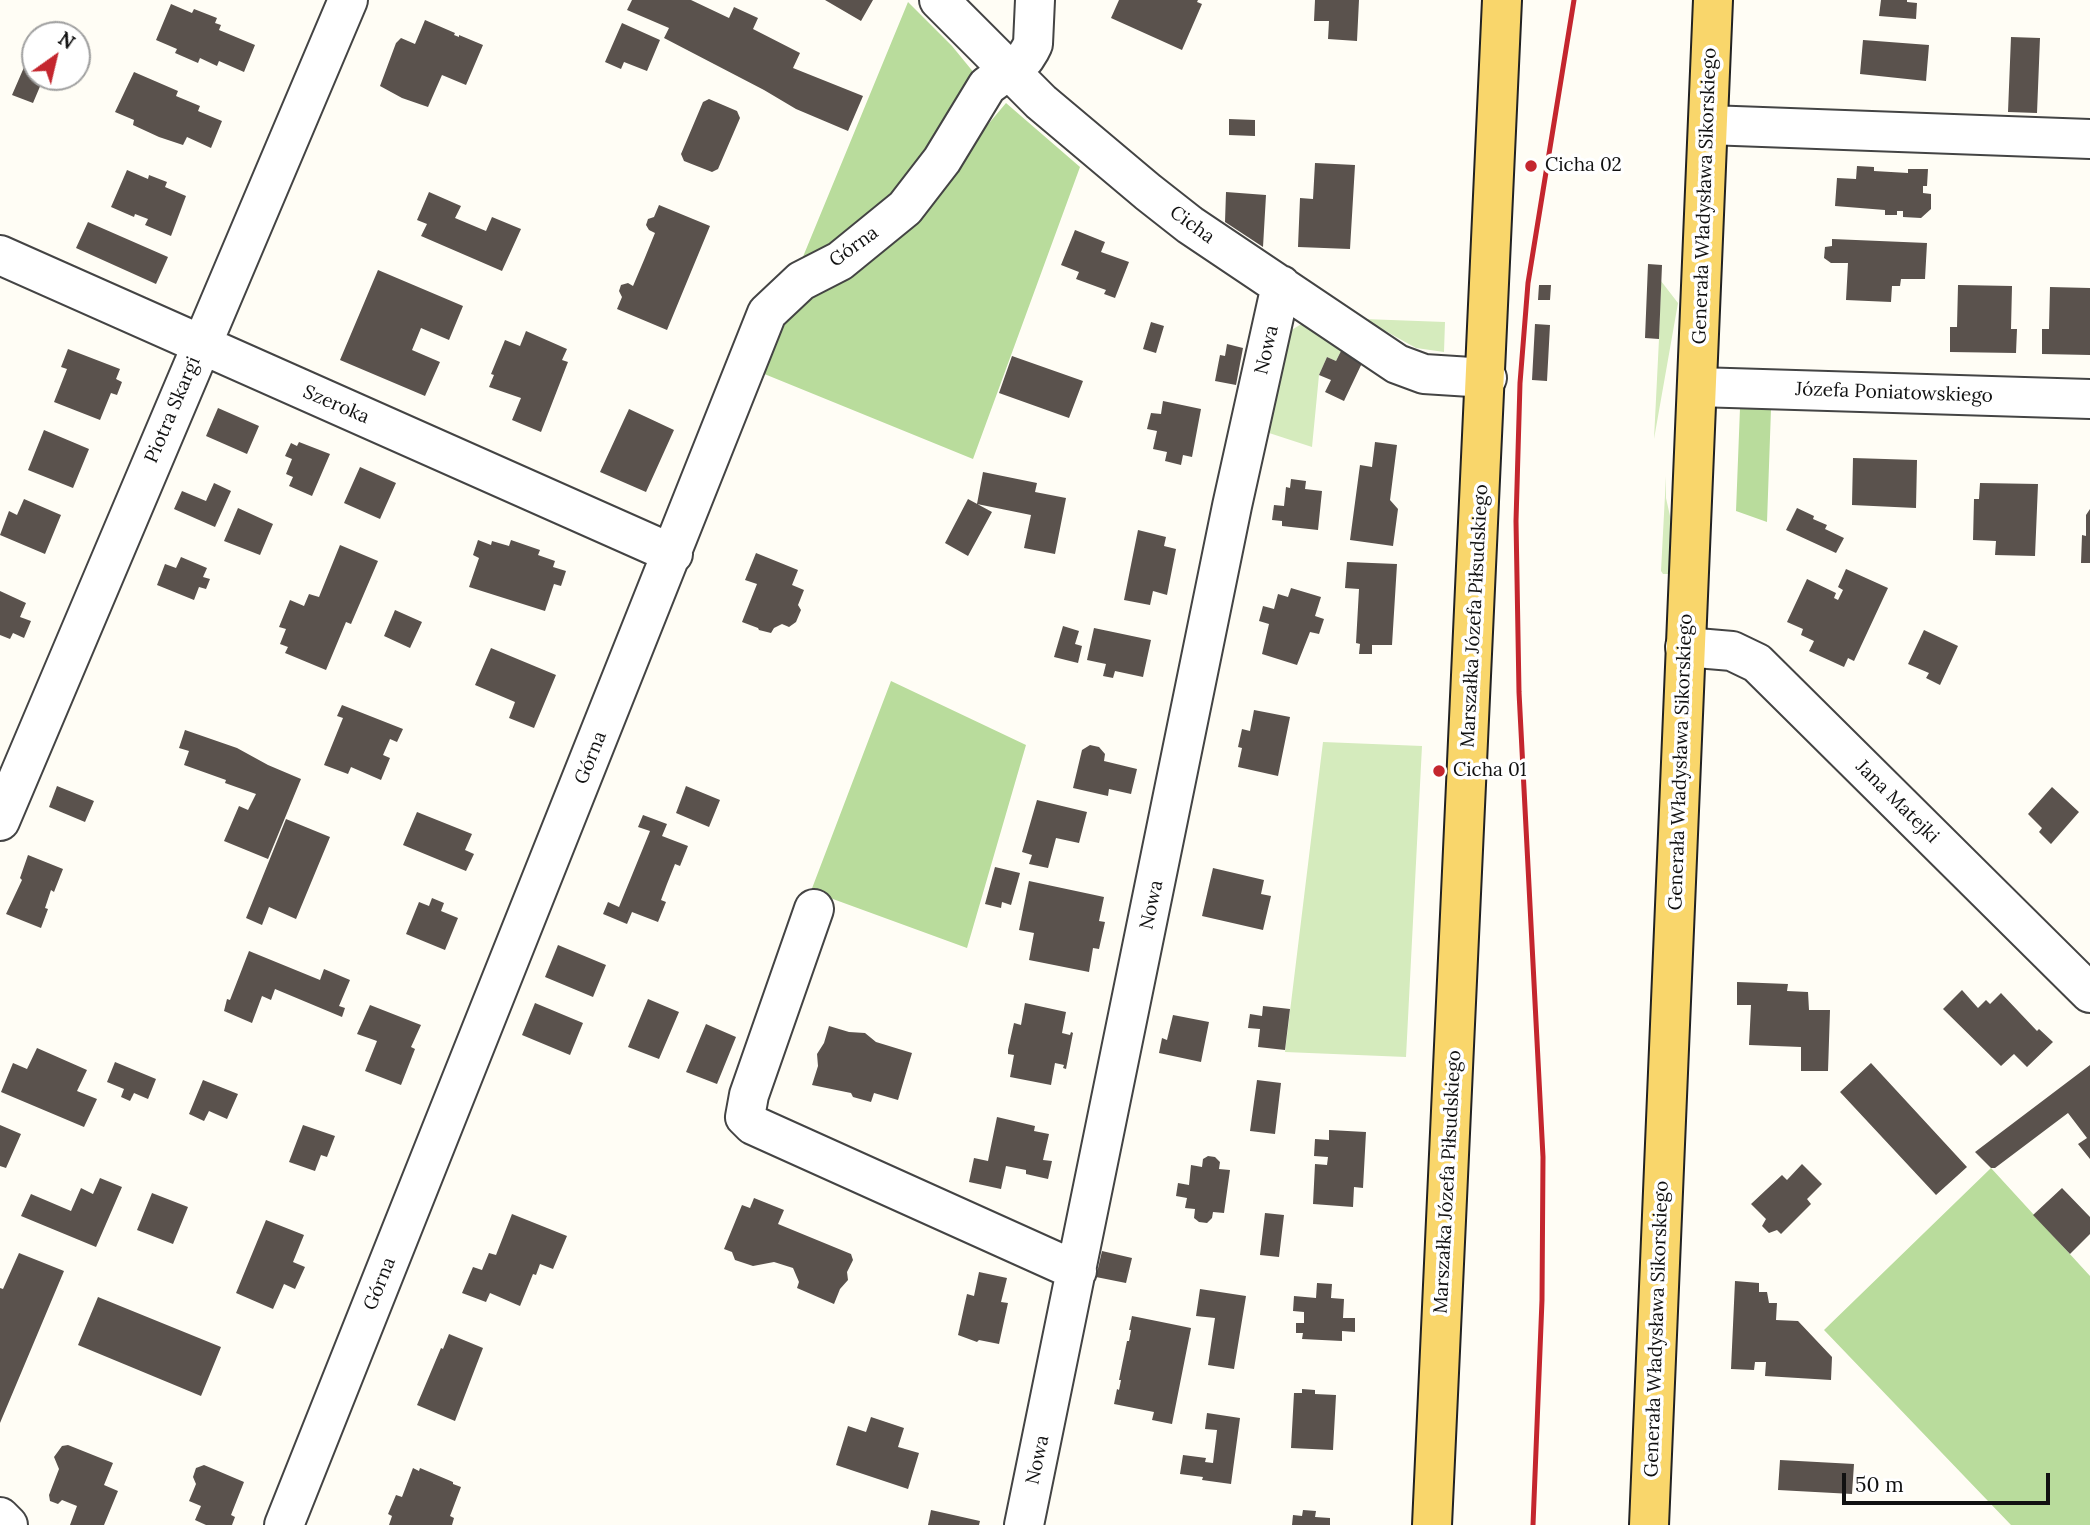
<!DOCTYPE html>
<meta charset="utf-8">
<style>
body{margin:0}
#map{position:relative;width:2090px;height:1525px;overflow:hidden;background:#fffdf5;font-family:Lora,serif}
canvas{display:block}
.north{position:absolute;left:21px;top:21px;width:70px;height:70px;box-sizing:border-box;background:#fff;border:2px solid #a0a0a0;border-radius:50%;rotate:34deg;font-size:19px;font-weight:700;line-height:28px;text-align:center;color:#111}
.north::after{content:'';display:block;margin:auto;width:24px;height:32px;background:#c4262e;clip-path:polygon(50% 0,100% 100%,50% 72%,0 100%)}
.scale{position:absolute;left:1842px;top:1473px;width:208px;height:32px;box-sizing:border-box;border:4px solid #111;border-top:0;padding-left:9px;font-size:21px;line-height:24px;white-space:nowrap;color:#111;-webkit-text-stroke:5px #fff;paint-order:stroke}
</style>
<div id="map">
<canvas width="2090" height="1525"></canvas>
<div class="north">N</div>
<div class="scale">50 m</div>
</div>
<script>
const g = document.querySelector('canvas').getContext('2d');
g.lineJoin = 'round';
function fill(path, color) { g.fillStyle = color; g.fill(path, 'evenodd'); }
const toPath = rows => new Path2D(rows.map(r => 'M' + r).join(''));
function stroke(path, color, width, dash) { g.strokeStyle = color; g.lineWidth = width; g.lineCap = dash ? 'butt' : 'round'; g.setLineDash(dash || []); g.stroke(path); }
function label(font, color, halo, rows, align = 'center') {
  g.font = font + ' Lora,serif'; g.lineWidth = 7; g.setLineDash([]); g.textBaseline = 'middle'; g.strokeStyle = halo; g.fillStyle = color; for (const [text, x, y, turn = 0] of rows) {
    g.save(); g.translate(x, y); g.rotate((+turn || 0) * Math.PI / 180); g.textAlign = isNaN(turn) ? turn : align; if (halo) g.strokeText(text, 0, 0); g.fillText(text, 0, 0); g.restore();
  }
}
fill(toPath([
 [1661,281,1678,303,1654,439,1659,339],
 [1364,319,1445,322,1444,352,1416,348],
 [1303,323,1342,349,1336,361,1327,357,1319,375,1312,447,1263,431,1285,334],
 [1666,476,1666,498,1672,525,1673,574,1663,574,1661,571],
 [1323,742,1422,746,1406,1057,1285,1052]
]), '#d5ebbd');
fill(toPath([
 [908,2,952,46,979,79,876,219,800,264],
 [1006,103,1080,167,973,459,757,371,782,309,980,134],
 [1740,408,1771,409,1767,522,1736,511],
 [891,681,1026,745,967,948,811,891],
 [1991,1168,2090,1276,2090,1525,2011,1525,1824,1330]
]), '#b9dc9c');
fill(toPath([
 [632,0,691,0,729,18,734,7,758,18,753,29,800,53,793,68,863,96,848,131,796,109,764,90,664,38,669,28,627,10],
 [825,0,873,0,861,21],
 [1119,0,1198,0,1197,2,1202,4,1182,50,1111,18],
 [1315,0,1359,0,1357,41,1328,39,1329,21,1314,21],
 [1881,0,1907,0,1907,2,1917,3,1916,19,1879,16],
 [171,4,192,13,194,9,217,18,215,23,221,25,219,30,255,45,244,72,219,61,217,66,200,58,198,63,175,53,177,49,156,40],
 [425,20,455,33,454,35,459,37,459,35,483,45,466,85,442,75,428,107,402,98,380,86,396,43,401,38,415,44],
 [622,23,660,40,647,71,624,62,621,69,605,62],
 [2011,37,2040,38,2037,113,2008,112],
 [1863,40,1929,45,1926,81,1860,74],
 [25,65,35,69,35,77,44,77,33,103,12,95],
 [134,72,178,91,176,96,200,106,198,111,222,121,211,148,187,137,183,145,159,137,133,125,134,120,115,112],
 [709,99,737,111,740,118,718,169,712,172,684,161,681,154,703,102],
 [1229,119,1255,120,1255,136,1229,135],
 [1315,163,1355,165,1350,249,1298,247,1300,198,1313,199],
 [1857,166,1874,167,1874,171,1908,173,1908,169,1928,169,1927,186,1923,186,1923,193,1931,194,1931,209,1921,218,1903,217,1903,211,1897,211,1897,215,1885,215,1885,210,1835,206,1837,178,1856,179],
 [127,170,148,179,149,175,167,182,165,187,186,196,171,236,145,225,148,219,135,214,134,217,111,207],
 [429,192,461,206,455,218,486,231,492,217,521,229,502,271,421,236,427,224,417,220],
 [1226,192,1266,195,1263,247,1225,222],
 [659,205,710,226,667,330,617,309,622,297,619,291,621,285,628,283,633,286,644,260,655,233,649,230,646,225,648,219,654,217],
 [88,222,168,257,156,284,76,248],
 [1075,230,1105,242,1101,252,1129,262,1115,298,1104,294,1106,290,1076,279,1079,272,1061,265],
 [1832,239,1927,243,1925,279,1901,279,1900,286,1892,286,1891,302,1846,300,1848,263,1831,263,1824,258,1825,247,1832,246],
 [1648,264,1662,265,1659,339,1645,338],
 [378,270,463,306,449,340,421,328,412,350,440,362,425,396,340,360],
 [1539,285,1551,285,1550,300,1538,300],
 [1958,285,2012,286,2011,329,2017,329,2016,353,1950,352,1950,327,1957,327],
 [2050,287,2090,288,2090,355,2042,354,2042,329,2049,329],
 [1151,322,1164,326,1156,353,1143,349],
 [1535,324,1550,325,1547,381,1532,380],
 [526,331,567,349,562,360,568,362,541,432,512,420,521,398,489,387,494,375,491,374,505,340,520,346],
 [1227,344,1243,348,1236,385,1215,381,1220,355,1225,356],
 [68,349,120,369,116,379,122,382,117,395,111,393,100,420,54,402,67,369,61,367],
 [1342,349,1363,361,1344,401,1325,392,1331,380,1319,375,1327,357,1336,361],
 [1012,356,1083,381,1069,418,999,393],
 [1163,401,1201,409,1192,457,1183,455,1181,465,1165,461,1167,452,1153,449,1157,431,1147,429,1151,413,1161,414],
 [218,408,259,426,247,454,206,436],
 [629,409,674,430,646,492,600,472],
 [44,430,89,449,73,488,28,470],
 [299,442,330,454,312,496,289,486,293,477,286,474,292,459,285,456,291,443,297,446],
 [1375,442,1397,445,1390,500,1398,509,1393,546,1350,540,1360,465,1372,467],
 [1853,458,1917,460,1916,508,1852,505],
 [360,467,396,483,380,519,344,503],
 [983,472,1037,483,1035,492,1066,498,1055,554,1024,548,1031,515,977,504],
 [1291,479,1306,481,1305,489,1322,491,1318,530,1282,526,1282,521,1272,520,1274,505,1284,506,1286,487,1290,488],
 [214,483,231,491,215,527,174,509,182,491,206,501],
 [1980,483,2038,484,2035,556,1995,555,1996,541,1973,540,1974,499,1979,499],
 [24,499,61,515,45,554,0,535,9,511,17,515],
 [968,499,992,512,968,556,945,543],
 [238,508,273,524,260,555,224,541],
 [1797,508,1814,516,1813,519,1827,525,1825,529,1844,538,1836,553,1786,530],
 [2090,509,2090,563,2081,563,2082,535,2086,536,2086,515],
 [1138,530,1166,537,1164,546,1176,549,1167,595,1153,591,1150,605,1124,600],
 [478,540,491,545,492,541,509,546,511,540,540,550,538,555,555,561,553,567,566,571,561,586,554,584,545,611,469,587,479,558,473,555],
 [340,545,378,561,351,624,346,622,326,670,285,653,288,647,280,644,286,629,279,627,290,600,304,606,309,594,319,597],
 [756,553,798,570,792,585,804,590,798,605,801,610,796,622,789,627,782,624,774,628,771,633,759,630,758,628,742,622,757,584,745,580],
 [181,557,207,568,203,577,210,579,206,589,199,587,194,600,157,585,165,564,176,568],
 [1347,562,1397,564,1392,645,1372,645,1372,654,1359,654,1360,644,1356,643,1359,589,1345,588],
 [1846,569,1888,588,1854,661,1848,658,1844,667,1809,651,1814,641,1801,635,1803,629,1787,622,1807,579,1836,593,1834,598,1838,600,1843,590,1838,587],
 [1291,588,1321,597,1315,616,1324,619,1319,634,1310,632,1297,665,1262,654,1269,624,1259,621,1263,606,1274,609,1278,594,1288,597],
 [0,591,26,603,20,617,31,621,24,638,13,633,10,639,0,635],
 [395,610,422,622,410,648,384,636],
 [1063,626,1079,631,1075,644,1082,646,1078,663,1054,657],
 [1094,628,1151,640,1143,677,1115,671,1113,678,1103,676,1106,664,1087,660],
 [1924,630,1958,646,1940,685,1926,678,1929,673,1908,664],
 [491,648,556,675,534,728,509,718,515,702,475,685],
 [342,705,403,729,397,742,390,739,383,755,390,758,381,780,351,767,348,774,324,765,343,718,337,716],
 [1254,710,1290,717,1278,776,1238,767,1242,748,1238,747,1242,729,1250,731],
 [185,730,237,748,268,765,301,779,268,859,224,841,239,806,248,810,256,794,225,783,226,780,184,765,189,751,179,748],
 [1090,745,1099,747,1105,754,1104,761,1137,769,1131,794,1109,789,1108,796,1073,788,1082,750],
 [57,786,94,801,85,822,49,807],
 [686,786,720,800,709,827,676,813],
 [2052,787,2079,812,2051,844,2039,832,2042,828,2028,814],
 [1037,800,1087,812,1079,843,1056,838,1048,868,1029,864,1032,855,1022,852],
 [417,812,472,834,465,850,474,854,466,871,403,845],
 [643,815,667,824,662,836,688,846,680,866,675,864,667,884,661,900,666,902,658,922,632,912,627,924,603,914,608,902,619,907,650,831,638,827],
 [286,819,330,837,296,919,269,907,262,925,246,918],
 [28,855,63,869,54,892,51,890,45,908,48,909,41,928,6,914,22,880,20,878],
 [995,867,1020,873,1011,905,1002,902,1001,908,985,904],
 [1213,868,1264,880,1261,894,1271,896,1263,930,1202,916],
 [1029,881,1104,897,1099,921,1105,922,1099,949,1093,948,1089,972,1029,960,1034,933,1019,930],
 [432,898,444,903,441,911,458,918,445,950,406,934,419,902,429,906],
 [558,945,606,965,593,997,545,977],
 [249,951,320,980,324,969,350,980,339,1006,345,1008,342,1017,275,989,271,1000,262,996,252,1023,224,1011,227,999,230,1000],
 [1737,982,1788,984,1787,991,1808,992,1809,1010,1830,1010,1828,1071,1801,1071,1801,1047,1749,1045,1751,1005,1737,1005],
 [1962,990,1978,1008,1986,1000,1990,1004,2001,993,2037,1031,2039,1029,2053,1042,2027,1067,2014,1054,2001,1066,1943,1009],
 [648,999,679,1012,659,1059,628,1047],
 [535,1003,583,1023,570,1055,522,1035],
 [1025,1003,1066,1012,1062,1033,1070,1035,1071,1032,1073,1033,1066,1069,1063,1068,1064,1065,1055,1063,1051,1085,1010,1077,1014,1055,1008,1054,1008,1050,1014,1023,1021,1025],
 [370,1005,421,1025,411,1047,415,1049,401,1085,365,1071,377,1041,357,1034],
 [1263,1006,1290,1009,1285,1050,1258,1047,1260,1029,1248,1028,1250,1014,1262,1016],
 [1173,1015,1209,1022,1201,1062,1159,1053,1162,1038,1167,1040],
 [706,1024,736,1037,717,1084,686,1072],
 [829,1026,849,1032,865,1033,876,1042,912,1053,898,1100,874,1093,871,1102,853,1097,851,1093,812,1085,818,1066,817,1054,824,1043],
 [37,1048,87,1070,77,1091,97,1099,84,1127,1,1092,13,1063,27,1069],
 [115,1062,156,1079,148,1099,134,1093,130,1101,121,1097,124,1089,107,1082],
 [1871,1063,1967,1167,1936,1195,1840,1092],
 [2090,1065,2090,1159,2078,1144,2087,1138,2068,1113,1995,1168,1991,1168,1975,1152],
 [203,1080,238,1094,227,1119,209,1111,204,1121,189,1114],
 [1257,1080,1281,1083,1275,1134,1250,1131],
 [997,1117,1035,1126,1034,1131,1049,1134,1043,1160,1052,1161,1048,1179,1026,1174,1026,1170,1006,1166,1001,1189,969,1182,974,1158,988,1161],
 [0,1125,21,1134,6,1168,0,1166],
 [303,1125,335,1136,327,1157,321,1155,315,1171,289,1162],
 [1329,1130,1366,1132,1363,1188,1354,1187,1353,1207,1313,1204,1315,1164,1327,1165,1328,1157,1314,1156,1315,1139,1329,1140],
 [1208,1156,1215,1157,1220,1162,1219,1169,1230,1170,1224,1213,1213,1212,1212,1218,1207,1223,1199,1222,1194,1218,1195,1209,1185,1208,1187,1198,1176,1196,1178,1183,1189,1185,1191,1165,1202,1167,1203,1159],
 [1802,1164,1822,1184,1807,1199,1811,1204,1781,1234,1777,1230,1769,1233,1762,1226,1766,1219,1751,1204,1782,1175,1787,1180],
 [100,1178,122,1187,96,1247,21,1216,31,1194,71,1211,81,1188,93,1194],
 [2062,1188,2090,1217,2090,1234,2070,1254,2033,1215],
 [152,1193,188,1207,173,1244,137,1230],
 [754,1198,784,1210,778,1224,851,1254,853,1260,847,1272,848,1280,840,1289,834,1304,797,1288,799,1282,793,1268,774,1262,753,1266,735,1260,732,1252,724,1249,742,1205,750,1208],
 [1265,1213,1284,1215,1279,1257,1260,1255],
 [512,1214,567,1236,553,1269,540,1264,536,1275,533,1274,520,1306,490,1293,486,1302,462,1293,473,1267,482,1270,489,1253,496,1255],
 [266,1220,304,1235,293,1262,305,1267,295,1289,284,1284,273,1309,236,1293],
 [1102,1251,1132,1258,1126,1283,1096,1277],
 [19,1253,64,1271,0,1423,0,1288,3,1289],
 [979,1272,1007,1278,1001,1302,1008,1303,999,1344,979,1340,977,1342,958,1335,967,1294,974,1296],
 [1735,1281,1759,1283,1759,1292,1767,1292,1769,1303,1777,1303,1776,1320,1798,1321,1832,1357,1831,1380,1765,1376,1766,1362,1755,1362,1754,1370,1731,1369],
 [1317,1283,1332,1284,1331,1298,1344,1299,1343,1318,1355,1318,1355,1332,1342,1331,1342,1341,1302,1339,1303,1333,1296,1333,1296,1323,1304,1323,1304,1312,1293,1311,1294,1296,1316,1298],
 [1200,1289,1246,1296,1234,1369,1208,1365,1215,1318,1196,1316],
 [98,1297,221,1347,201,1396,78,1345],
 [1132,1316,1191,1328,1172,1424,1152,1420,1154,1412,1114,1404,1117,1389,1119,1390,1121,1380,1119,1380,1127,1341,1129,1341,1131,1330,1129,1330],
 [449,1334,483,1348,455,1421,417,1405,441,1348,443,1349],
 [1302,1389,1315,1390,1315,1394,1336,1395,1333,1450,1291,1448,1294,1393,1302,1393],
 [1207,1413,1240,1418,1231,1484,1202,1480,1203,1477,1180,1474,1183,1455,1206,1458,1205,1462,1213,1463,1217,1430,1205,1429],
 [871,1417,904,1428,898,1447,919,1453,908,1489,836,1465,848,1426,866,1432],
 [68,1445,113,1463,104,1485,118,1491,104,1525,70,1525,77,1506,62,1500,58,1504,50,1501,49,1495,59,1469,54,1457,62,1446],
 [1780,1460,1854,1464,1852,1494,1778,1490],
 [204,1465,244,1482,231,1515,235,1517,232,1525,206,1525,195,1520,201,1506,189,1501,196,1484,193,1477,196,1468],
 [413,1468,419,1471,420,1468,453,1482,453,1484,461,1487,450,1516,454,1518,452,1525,389,1525,392,1516,388,1514,396,1495,402,1497],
 [931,1510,980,1521,979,1525,928,1525],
 [1303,1510,1316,1511,1315,1517,1330,1518,1330,1525,1292,1525,1293,1515,1302,1516]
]), '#5a524d');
const minor = toPath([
 [939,0,1041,102,1148,192,1190,225,1397,364,1424,374,1487,378],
 [1708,125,2090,139],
 [0,255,673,554],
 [1697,387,2090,399],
 [1685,647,1732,651,1757,663,2090,993],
 [0,821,348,0],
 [814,909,749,1095,745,1117,753,1125,1077,1271],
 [0,1517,8,1525],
 [284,1525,767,313,801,281,840,261,905,208,942,160,987,86,1025,58,1030,50,1033,44,1035,0],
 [1024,1525,1232,506,1281,285]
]);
const major = toPath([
 [1432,1525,1502,0],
 [1649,1525,1713,0]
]);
stroke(minor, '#444', 42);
stroke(major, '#222', 42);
stroke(minor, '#fff', 38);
stroke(major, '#f9d66b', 38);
stroke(toPath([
 [1533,1525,1542,1300,1543,1157,1519,692,1516,521,1520,383,1528,283,1574,0]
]), '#c4262e', 5);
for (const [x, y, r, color] of [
 [1531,166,7,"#c4262e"],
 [1439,771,7,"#c4262e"]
]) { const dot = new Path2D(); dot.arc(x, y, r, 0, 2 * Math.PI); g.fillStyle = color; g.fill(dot); stroke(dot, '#fff', 2.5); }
label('19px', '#111', '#fff', [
 ["Cicha 02",1545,166],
 ["Cicha 01",1453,771]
], 'left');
label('19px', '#111', '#fff', [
 ["Generała Władysława Sikorskiego",1705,196,-88],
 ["Cicha",1192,225,36],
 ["Górna",854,247,-36],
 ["Nowa",1267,350,-77],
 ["Józefa Poniatowskiego",1894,393,2],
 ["Szeroka",336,405,23],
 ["Piotra Skargi",173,410,-67],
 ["Marszałka Józefa Piłsudskiego",1475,616,-87],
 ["Górna",591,758,-68],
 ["Generała Władysława Sikorskiego",1681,762,-88],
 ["Jana Matejki",1897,802,45],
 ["Nowa",1152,905,-78],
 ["Marszałka Józefa Piłsudskiego",1448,1182,-87],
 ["Górna",380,1284,-68],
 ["Generała Władysława Sikorskiego",1657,1329,-88],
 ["Nowa",1038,1460,-78]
]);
</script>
